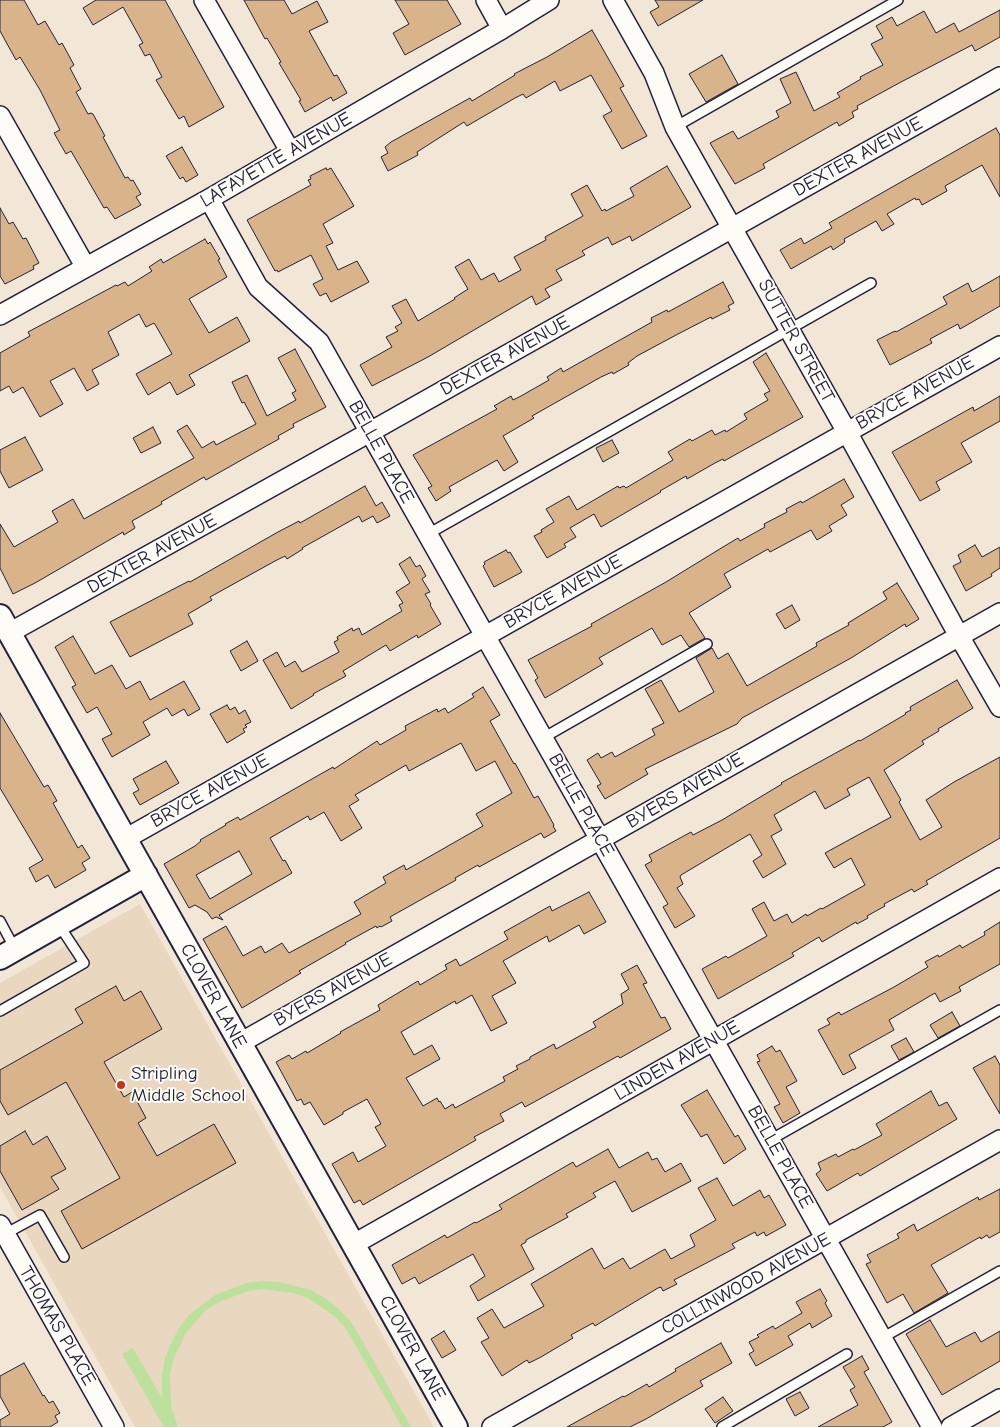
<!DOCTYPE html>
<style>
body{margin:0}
canvas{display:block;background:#f2e6d7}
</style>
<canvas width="1000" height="1427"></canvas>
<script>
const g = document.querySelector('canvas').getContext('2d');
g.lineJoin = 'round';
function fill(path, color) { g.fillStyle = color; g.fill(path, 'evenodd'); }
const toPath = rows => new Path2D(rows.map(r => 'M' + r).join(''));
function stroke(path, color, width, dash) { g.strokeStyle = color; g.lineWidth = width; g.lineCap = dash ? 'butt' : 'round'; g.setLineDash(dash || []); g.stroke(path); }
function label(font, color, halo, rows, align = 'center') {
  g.font = font + ' "Comic Neue",sans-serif'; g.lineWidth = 4; g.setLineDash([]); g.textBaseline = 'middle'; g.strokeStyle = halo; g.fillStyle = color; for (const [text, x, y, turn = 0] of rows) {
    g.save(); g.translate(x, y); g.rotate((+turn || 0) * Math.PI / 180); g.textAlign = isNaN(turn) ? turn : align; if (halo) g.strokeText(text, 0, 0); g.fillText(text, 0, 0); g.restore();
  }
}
fill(toPath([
 [140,904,434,1427,135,1427,0,1187,0,983]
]), '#ead7c0');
fill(toPath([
 [263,1281,279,1282,311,1290,325,1298,339,1309,350,1321,359,1335,411,1427,402,1427,352,1339,344,1326,333,1315,308,1298,293,1293,263,1289,248,1291,219,1302,206,1310,186,1333,173,1360,170,1375,171,1406,178,1427,164,1427,122,1354,133,1348,162,1398,162,1375,165,1358,171,1343,179,1328,189,1315,215,1295,246,1283]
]), '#bbe19c');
const building = toPath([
 [0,0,24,0,38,25,45,21,59,45,62,43,74,65,70,68,81,89,76,92,88,114,91,113,93,114,105,136,103,137,125,178,128,177,131,181,133,180,141,194,136,197,141,205,115,219,107,207,104,208,71,151,66,154,54,133,60,130,40,90,20,57,16,60,0,31,0,0],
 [96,0,165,0,224,107,189,127,184,116,179,119,156,80,162,77,150,54,145,56,139,45,143,43,123,7,93,25,83,8,96,0],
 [244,0,284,0,292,14,317,1,328,22,309,31,334,76,337,75,347,93,333,101,331,97,305,112,299,101,301,100,279,63,281,62,267,38,265,39,244,0],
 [395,0,447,0,461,24,405,55,393,33,409,24,395,0],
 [655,0,703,0,658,26,650,12,659,7,655,0],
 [1000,10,1000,37,975,51,972,45,901,82,857,106,858,109,852,112,854,117,839,126,837,122,763,164,765,168,735,184,710,143,733,131,738,139,779,117,776,111,791,103,780,79,796,72,814,111,840,97,837,93,861,79,860,77,883,65,871,44,883,38,876,26,892,17,897,26,924,11,936,33,954,23,959,32,1000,10],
 [592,30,624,86,620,88,647,136,622,149,603,116,612,111,591,75,560,91,555,81,526,98,523,94,515,98,467,126,464,122,417,152,418,155,388,171,381,157,388,153,385,147,391,142,470,98,472,101,515,75,514,74,547,57,592,30],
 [722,55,738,84,706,102,689,74,722,55],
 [996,128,1000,135,1000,197,982,165,945,186,947,191,922,205,919,199,916,200,915,198,887,214,894,224,882,231,876,221,844,239,845,242,833,250,831,246,791,269,780,250,801,238,804,244,832,228,829,223,996,128],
 [182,147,198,175,186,182,183,177,180,179,166,156,182,147],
 [667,166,691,207,632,241,630,236,612,245,608,237,582,251,585,255,556,270,562,280,545,289,550,297,548,298,536,305,532,296,428,357,372,386,360,365,392,347,386,337,398,331,395,327,402,323,392,306,406,299,418,321,455,299,454,298,468,289,455,267,469,259,481,280,494,273,499,282,521,270,514,257,546,240,545,237,583,216,571,194,587,185,602,211,605,209,606,211,634,196,630,188,667,166],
 [326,168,327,170,331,168,354,206,323,224,333,243,326,246,338,270,357,261,369,282,331,302,326,293,320,296,313,284,323,279,311,255,278,272,277,270,275,271,247,220,311,185,308,180,311,179,310,176,326,168],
 [0,208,9,224,13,222,23,239,26,238,39,263,33,266,34,269,5,284,0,276,0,208],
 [205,239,208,244,210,242,220,259,218,260,227,277,189,299,209,333,237,317,250,341,189,375,195,385,177,395,170,382,148,395,136,374,172,354,156,326,154,323,146,327,139,314,108,332,119,355,92,370,99,384,87,391,74,368,50,381,63,404,40,417,23,387,13,393,9,386,0,391,0,353,30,336,28,332,116,285,117,286,125,282,128,286,152,271,149,267,161,259,163,263,205,239],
 [1000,276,1000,306,960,329,958,324,930,339,932,343,890,365,877,340,895,331,896,332,947,304,943,297,968,283,972,292,1000,276],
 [723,282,734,303,728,306,730,310,712,319,711,317,678,334,637,356,628,363,629,365,613,374,612,372,601,377,532,416,534,418,503,436,518,462,504,471,497,460,449,487,451,491,436,501,428,488,432,486,413,455,497,409,494,406,511,396,513,400,521,396,549,380,547,377,561,368,563,372,652,322,651,318,667,310,668,312,723,282],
 [295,349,326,407,293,424,294,427,278,436,279,439,268,445,206,480,204,477,161,502,162,504,132,521,135,528,124,535,123,532,35,583,13,594,0,568,0,524,14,547,58,522,52,511,73,499,84,519,194,458,177,431,187,425,202,448,214,441,216,445,256,424,244,402,242,403,232,382,247,375,267,416,296,400,292,393,296,391,278,358,295,349],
 [766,353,803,417,724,461,723,459,715,463,687,479,686,476,660,491,661,492,601,527,594,514,570,528,576,537,564,544,566,547,547,558,534,536,542,532,541,530,554,522,546,509,569,496,577,510,618,486,619,488,624,486,626,488,673,460,668,452,690,439,692,441,712,430,715,435,725,430,726,432,747,419,744,414,768,400,764,394,770,391,753,362,766,353],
 [1000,396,1000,421,961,443,972,462,936,482,940,490,920,501,892,452,973,407,974,411,1000,396],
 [153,427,161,443,141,453,133,438,153,427],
 [25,437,43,470,9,488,0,471,0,450,25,437],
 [612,440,619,453,603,462,596,448,612,440],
 [844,479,854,497,841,505,847,515,829,526,832,531,817,540,811,530,770,552,768,549,724,574,731,587,689,613,705,638,689,647,681,635,662,645,652,628,599,658,603,664,545,698,535,680,538,678,528,660,592,626,591,624,666,582,723,547,738,538,740,541,765,527,764,524,787,512,786,509,801,501,802,503,844,479],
 [365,486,376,506,382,502,390,516,377,523,373,516,362,522,359,516,302,548,303,549,287,559,285,556,275,561,210,597,212,600,188,614,193,624,130,657,110,622,189,581,190,582,278,532,299,521,300,523,365,486],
 [975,545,982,557,1000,547,1000,568,991,574,992,576,966,591,953,566,961,562,958,555,975,545],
 [506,550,508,553,510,552,522,572,494,587,483,566,485,564,484,562,506,550],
 [410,557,416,567,420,565,426,576,422,579,430,592,425,594,431,604,430,605,441,624,418,638,417,635,390,651,386,645,343,671,346,676,313,694,314,695,291,709,263,660,277,652,285,667,295,661,302,672,339,652,334,642,338,640,337,637,352,628,353,631,359,628,362,635,402,611,399,605,403,603,396,592,410,583,399,564,410,557],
 [897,583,919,619,906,627,905,624,851,658,742,718,737,724,645,769,648,774,605,799,597,786,601,784,587,760,598,753,601,758,612,752,615,757,655,735,652,729,664,723,645,689,661,680,679,712,714,692,696,658,712,648,718,659,728,653,747,686,817,646,816,643,849,625,848,623,887,599,883,592,897,583],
 [792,605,800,620,785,629,776,614,792,605],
 [73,636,95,674,112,665,126,689,140,681,150,700,184,681,200,709,188,716,184,709,172,716,167,708,143,722,150,735,112,757,102,739,112,734,97,707,87,713,72,687,76,685,55,647,73,636],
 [247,641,258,661,241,671,230,651,247,641],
 [957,680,973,708,938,729,939,731,922,741,924,744,884,770,901,800,899,802,920,840,942,827,926,800,954,782,1000,757,1000,838,926,881,928,884,914,892,912,889,884,904,885,906,867,916,868,918,857,924,856,922,822,942,819,937,792,953,794,956,718,999,702,969,726,956,728,958,767,936,752,909,764,902,774,921,787,914,792,923,806,914,807,916,821,908,822,909,865,885,851,858,834,868,825,853,891,817,869,777,847,789,850,795,825,809,815,791,774,815,782,830,771,836,786,864,763,878,753,861,762,855,750,834,681,875,680,877,683,884,677,888,695,916,675,928,663,907,668,904,645,865,652,861,649,855,691,832,693,835,722,820,782,784,781,783,854,743,859,740,860,741,906,714,905,713,911,710,910,707,957,680],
 [483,687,500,715,490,721,514,764,515,763,534,798,538,796,554,825,553,826,556,831,544,838,541,833,479,867,478,865,455,878,456,880,390,917,392,921,381,927,380,926,377,928,376,926,345,943,346,944,299,971,301,973,242,1008,203,939,226,926,243,956,261,946,265,953,282,943,289,953,361,914,354,902,386,883,383,877,404,865,406,870,483,826,476,814,512,793,495,761,476,771,461,743,409,771,406,765,355,795,359,800,349,806,362,828,341,841,324,812,310,820,308,816,270,838,283,861,285,860,292,873,219,915,223,920,216,917,212,919,207,912,195,905,189,908,164,864,195,846,201,841,200,840,226,825,225,824,238,817,240,820,333,767,334,769,377,741,380,745,406,730,405,726,437,709,438,712,445,708,448,713,474,697,472,694,483,687],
 [239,851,252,874,210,899,196,875,239,851],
 [227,705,230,710,235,707,239,714,245,710,251,722,245,725,247,727,243,729,245,732,227,743,210,714,227,705],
 [0,713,44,787,48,785,57,801,53,803,78,848,82,845,90,858,82,863,86,870,55,888,48,875,36,882,29,868,43,860,0,788,0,713],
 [166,761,179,783,140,805,133,793,139,790,133,779,166,761],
 [589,892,606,922,584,934,579,925,549,942,547,936,503,961,516,983,492,996,507,1023,491,1031,472,995,456,1004,455,1001,401,1032,414,1055,432,1045,440,1059,406,1078,423,1106,437,1098,439,1102,440,1101,445,1109,453,1104,455,1108,505,1081,503,1077,518,1069,516,1066,530,1059,530,1057,554,1044,556,1049,596,1027,593,1022,623,1004,621,994,629,989,621,974,637,965,647,983,643,984,661,1018,665,1017,671,1029,620,1058,618,1056,525,1107,522,1102,500,1114,504,1121,474,1137,476,1140,363,1205,360,1200,354,1203,332,1164,353,1152,358,1162,386,1146,375,1127,381,1124,367,1099,343,1112,343,1114,324,1125,310,1102,304,1105,301,1099,297,1101,276,1062,289,1055,292,1059,306,1051,307,1053,341,1033,340,1032,380,1010,378,1005,418,981,420,985,447,969,445,965,456,959,460,966,508,939,504,932,550,906,552,911,589,892],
 [1000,922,1000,964,959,987,961,991,940,1002,935,993,889,1020,894,1030,849,1055,856,1068,843,1075,818,1030,830,1024,827,1019,839,1012,841,1015,894,987,928,967,925,962,938,955,939,957,960,945,962,948,985,935,984,932,1000,922],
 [116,986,124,1001,141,991,162,1029,104,1062,124,1097,132,1092,146,1118,138,1123,157,1156,214,1124,236,1163,82,1249,61,1211,120,1178,66,1082,8,1115,0,1101,0,1070,83,1023,75,1009,116,986],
 [952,1012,960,1026,938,1038,930,1025,952,1012],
 [906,1038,914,1052,899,1060,891,1046,906,1038],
 [772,1046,776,1052,780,1050,797,1081,786,1087,800,1113,783,1123,774,1107,780,1104,757,1062,760,1061,757,1055,772,1046],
 [995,1056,1000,1065,1000,1114,973,1068,995,1056],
 [707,1090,735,1137,738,1135,746,1149,724,1164,707,1134,701,1137,681,1105,707,1090],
 [931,1091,939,1106,947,1102,957,1119,860,1176,858,1173,827,1191,816,1174,821,1170,818,1163,836,1154,838,1157,853,1149,854,1150,882,1135,876,1124,931,1091],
 [25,1131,33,1145,47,1136,66,1169,51,1177,59,1189,22,1210,0,1171,0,1146,25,1131],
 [608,1149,619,1168,648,1152,652,1160,657,1158,665,1172,681,1163,691,1181,632,1212,615,1181,593,1193,596,1197,566,1214,568,1217,526,1240,526,1242,521,1245,534,1269,478,1301,470,1286,485,1276,473,1254,419,1284,415,1277,402,1284,392,1265,445,1235,447,1238,475,1222,476,1223,502,1209,499,1205,573,1162,576,1167,608,1149],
 [717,1178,733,1206,760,1190,764,1198,769,1195,786,1225,766,1236,764,1232,757,1236,755,1232,732,1244,735,1248,674,1280,677,1284,663,1291,661,1287,658,1288,603,1321,595,1326,593,1323,571,1335,573,1338,541,1357,529,1363,527,1360,502,1376,481,1342,489,1338,477,1318,492,1309,504,1328,544,1306,531,1284,592,1248,604,1269,623,1258,630,1269,665,1249,671,1259,695,1246,690,1235,716,1220,698,1188,717,1178],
 [1000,1189,1000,1232,989,1238,987,1235,981,1239,980,1237,931,1265,948,1293,914,1313,903,1294,887,1303,866,1264,871,1262,867,1255,899,1238,897,1234,914,1224,917,1231,978,1197,979,1200,1000,1189],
 [820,1289,827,1301,825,1303,832,1316,812,1328,810,1323,788,1336,793,1345,756,1366,749,1354,754,1351,749,1342,759,1337,757,1335,773,1326,775,1329,802,1313,796,1302,820,1289],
 [930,1320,946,1347,975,1332,981,1342,1000,1331,1000,1361,942,1395,906,1334,930,1320],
 [444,1331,456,1350,442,1358,431,1339,444,1331],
 [721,1343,732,1363,700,1381,703,1386,646,1419,630,1427,567,1427,623,1396,624,1397,647,1384,649,1387,676,1371,675,1369,721,1343],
 [862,1356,869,1369,864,1372,892,1422,883,1427,818,1427,858,1405,850,1390,855,1387,843,1367,862,1356],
 [24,1363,43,1396,44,1395,49,1403,53,1401,60,1413,55,1416,58,1422,50,1427,0,1427,0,1420,10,1414,0,1396,0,1376,24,1363],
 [800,1392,809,1408,795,1416,786,1399,800,1392],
 [723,1397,733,1411,715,1423,705,1409,723,1397]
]);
fill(building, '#d9b48b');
stroke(building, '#22223b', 1);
const service = toPath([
 [675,127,898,0],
 [428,534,871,283],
 [543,738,707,644],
 [0,921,15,949],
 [0,1011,84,963,59,925],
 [770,1140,1000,1010],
 [5,1234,40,1215,64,1257],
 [882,1338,1000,1271],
 [722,1427,847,1354]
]);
const minor = toPath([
 [204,0,290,151],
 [486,0,502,29],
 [613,0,654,73,675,127,847,432,959,636,1000,707],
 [0,116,85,266],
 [209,199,258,287,319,342,932,1427],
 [0,315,209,199,502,29,549,0],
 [9,633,370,432,1000,77],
 [125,839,1000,346],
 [240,1043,1000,613],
 [0,1225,114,1427],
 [354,1244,1000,878],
 [492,1427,1000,1140],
 [951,1427,1000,1399]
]);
const tertiary = toPath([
 [0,616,456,1427],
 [0,958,146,875]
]);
stroke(service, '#22223b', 12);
stroke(minor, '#22223b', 22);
stroke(tertiary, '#22223b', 26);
stroke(service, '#fdfcf7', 9);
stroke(minor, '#fdfcf7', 19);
stroke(tertiary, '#fdfcf7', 22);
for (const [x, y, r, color] of [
 [121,1085,5,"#c8321e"]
]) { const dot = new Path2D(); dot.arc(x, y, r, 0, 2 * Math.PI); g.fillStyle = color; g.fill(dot); stroke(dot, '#fdfcf7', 2); }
label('19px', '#22223b', '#fdfcf7', [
 ["DEXTER AVENUE",858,157,-29],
 ["LAFAYETTE AVENUE",276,160,-30],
 ["SUTTER STREET",796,341,61],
 ["DEXTER AVENUE",505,356,-29],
 ["BRYCE AVENUE",915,393,-29],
 ["BELLE PLACE",381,452,61],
 ["DEXTER AVENUE",152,554,-29],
 ["BRYCE AVENUE",563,592,-29],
 ["BRYCE AVENUE",210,791,-29],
 ["BYERS AVENUE",685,791,-30],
 ["BELLE PLACE",581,805,61],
 ["BYERS AVENUE",333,990,-29],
 ["CLOVER LANE",213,996,61],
 ["LINDEN AVENUE",677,1061,-30],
 ["BELLE PLACE",780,1157,61],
 ["COLLINWOOD AVENUE",746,1284,-29],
 ["THOMAS PLACE",57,1326,60],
 ["CLOVER LANE",412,1348,61]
]);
label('19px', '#22223b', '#fdfcf7', [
 ["Stripling",131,1074],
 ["Middle School",131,1096]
], 'left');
</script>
